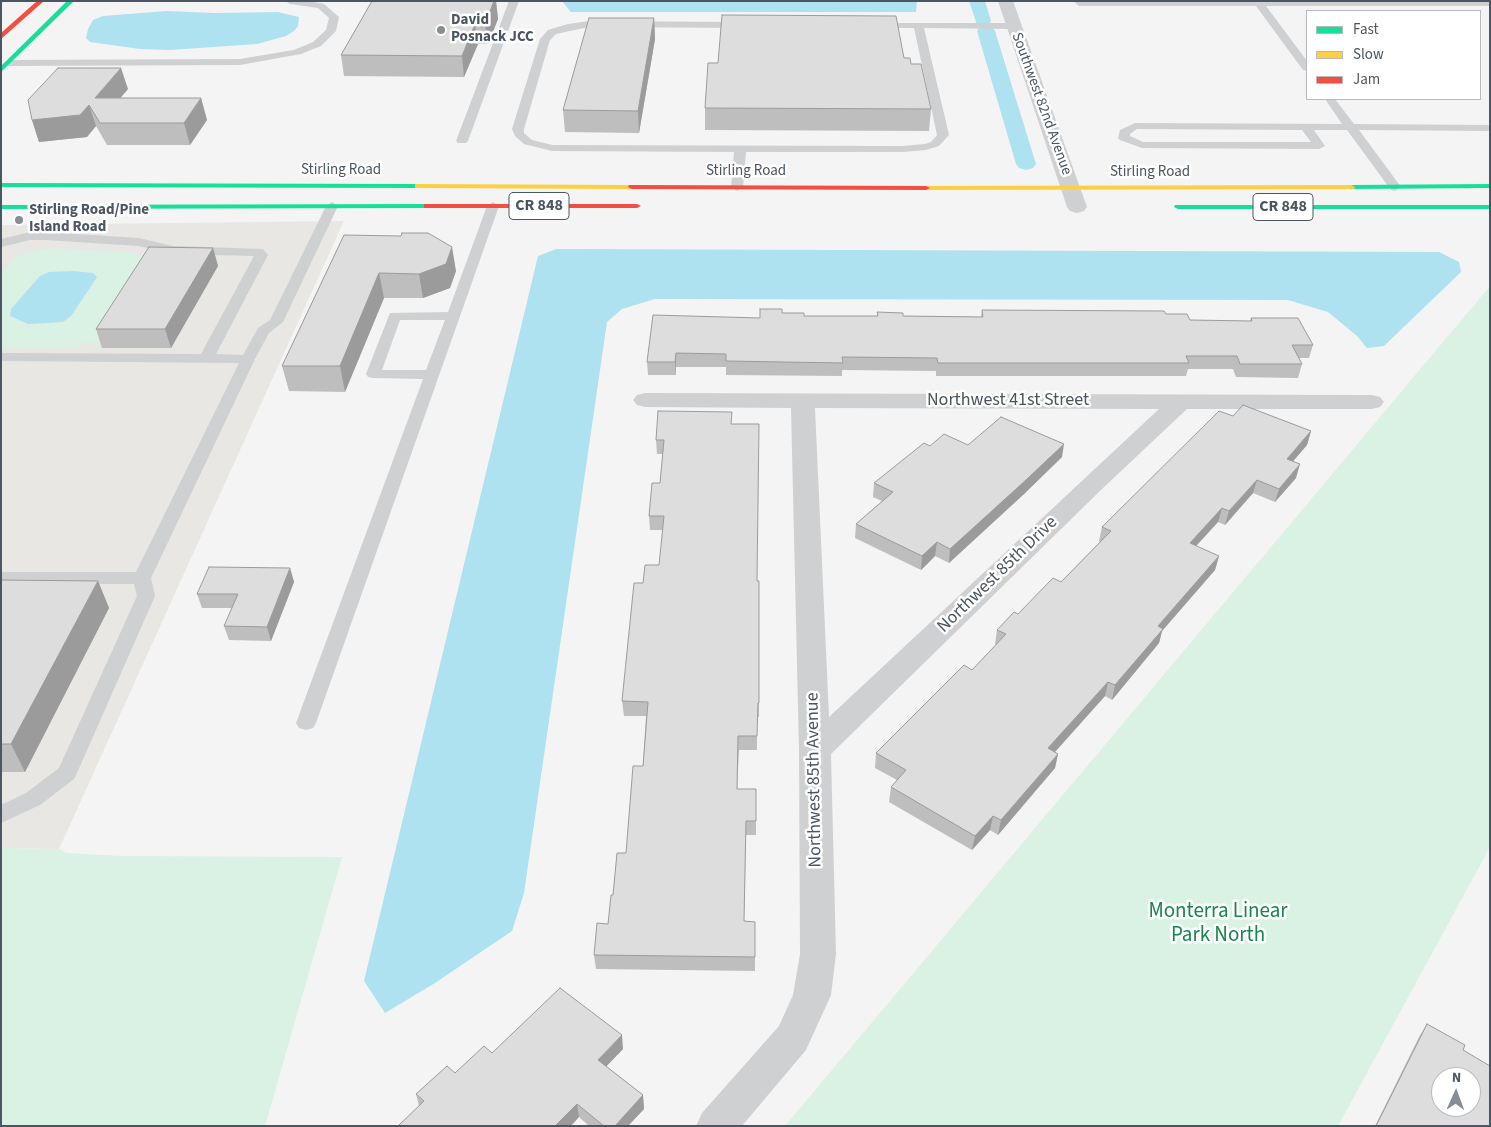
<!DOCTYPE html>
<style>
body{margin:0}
#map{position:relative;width:1491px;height:1127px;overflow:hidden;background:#f4f4f4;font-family:"Source Sans 3",sans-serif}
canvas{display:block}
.frame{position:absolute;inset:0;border:2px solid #4a5661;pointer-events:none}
.legend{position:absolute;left:1306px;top:10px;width:175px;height:90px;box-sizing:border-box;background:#fff;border:1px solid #b7bbc0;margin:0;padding:6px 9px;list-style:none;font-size:15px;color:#4a5661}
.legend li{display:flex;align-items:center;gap:10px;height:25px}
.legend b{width:25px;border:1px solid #b7bbc0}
.north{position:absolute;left:1431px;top:1067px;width:50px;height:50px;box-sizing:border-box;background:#fff;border:1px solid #b7bbc0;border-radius:50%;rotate:2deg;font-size:14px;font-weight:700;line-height:20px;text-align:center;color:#4a5661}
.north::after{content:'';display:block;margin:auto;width:18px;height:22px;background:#868d94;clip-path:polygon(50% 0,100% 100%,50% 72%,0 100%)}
</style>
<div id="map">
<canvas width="1491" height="1127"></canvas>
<div class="frame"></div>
<ul class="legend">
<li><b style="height:6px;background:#16e098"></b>Fast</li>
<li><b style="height:6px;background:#ffcf43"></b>Slow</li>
<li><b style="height:6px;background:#f24e42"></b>Jam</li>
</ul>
<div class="north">N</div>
</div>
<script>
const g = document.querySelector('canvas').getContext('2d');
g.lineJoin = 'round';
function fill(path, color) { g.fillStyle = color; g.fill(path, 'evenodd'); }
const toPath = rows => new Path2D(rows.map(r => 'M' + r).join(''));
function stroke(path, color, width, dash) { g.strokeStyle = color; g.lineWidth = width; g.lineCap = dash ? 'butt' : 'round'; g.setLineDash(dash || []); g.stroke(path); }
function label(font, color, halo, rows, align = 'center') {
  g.font = font + ' "Source Sans 3",sans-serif'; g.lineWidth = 5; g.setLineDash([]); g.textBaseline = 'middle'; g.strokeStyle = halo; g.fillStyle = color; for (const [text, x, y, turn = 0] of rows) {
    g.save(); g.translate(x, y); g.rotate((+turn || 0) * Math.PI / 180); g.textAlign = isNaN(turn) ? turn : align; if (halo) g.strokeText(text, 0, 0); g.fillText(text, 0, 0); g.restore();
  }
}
fill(toPath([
 [344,221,59,849,1,848,1,225]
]), '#e8e7e3');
fill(toPath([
 [54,248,136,253,145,257,150,265,99,343,81,343,78,348,1,347,1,274,13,259,28,252],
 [1490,286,1490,847,1338,1126,785,1126],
 [1,848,59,849,66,853,121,856,342,857,265,1126,1,1126]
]), '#d9f2e3');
fill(toPath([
 [562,1,917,1,916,12,571,12],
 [166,11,215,13,278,12,299,17,298,26,294,31,286,36,257,44,170,50,140,49,90,42,86,38,88,29,93,20,103,16],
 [556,249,1439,252,1459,262,1461,272,1384,346,1367,348,1357,336,1328,312,1288,300,655,299,622,309,607,322,524,893,512,931,435,983,385,1013,364,981,538,256],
 [73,271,93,273,97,277,71,316,63,322,28,324,10,316,11,309,40,276,49,272]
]), '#aee2f0');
fill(toPath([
 [969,1,985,1,991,21,989,25,977,25,969,1],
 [986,26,992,27,995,31,1036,164,1033,168,1026,170,1019,168,1016,164,977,31,980,27,986,26]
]), '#aee2f0');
fill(toPath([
 [285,1,309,1,324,4,339,17,336,31,321,46,301,54,240,65,9,66,4,63,9,60,240,59,294,50,313,42,326,30,329,18,318,8,290,4,285,1],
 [509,1,519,1,468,141,466,143,458,143,456,141,509,1],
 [1073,1,1487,1,1489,2,1490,6,1266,6,1307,61,1307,71,1303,70,1256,6,1079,6,1073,1],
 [589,21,744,22,749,25,744,28,589,27,556,34,550,40,524,129,524,133,532,140,552,145,903,146,925,144,931,142,937,135,914,28,875,28,871,27,871,23,1013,23,1018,26,1013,29,924,28,949,135,939,146,926,150,903,152,746,152,743,187,737,191,731,187,734,152,552,151,524,144,515,136,512,129,540,39,548,30,568,24,589,21],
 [1325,99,1335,99,1354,124,1490,125,1490,131,1359,130,1401,187,1395,191,1391,190,1347,130,1314,130,1325,146,1319,149,1142,148,1120,140,1118,138,1120,130,1135,123,1342,124,1325,99],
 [1137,129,1302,130,1311,142,1143,142,1130,136,1130,134,1137,129],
 [332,202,338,206,283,322,269,333,255,359,151,578,155,596,77,773,74,779,40,805,1,823,1,805,26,793,59,768,137,596,134,584,1,584,1,572,136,572,239,363,1,361,1,353,201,354,254,256,173,254,139,246,45,240,30,240,1,247,1,239,30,232,45,232,139,238,173,246,263,249,268,255,216,354,243,355,258,328,270,320,326,206,332,202],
 [493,202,499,206,316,723,313,728,306,730,299,728,296,723,423,379,373,378,368,377,366,374,390,313,448,312,487,206,493,202],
 [400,320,445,320,426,370,382,370,400,320]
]), '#ced0d2');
fill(toPath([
 [998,1,1013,1,1087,207,1084,211,1077,213,1070,211,1067,207,998,1],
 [645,393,1372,395,1380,397,1384,402,1380,407,1372,409,1187,409,1102,489,831,754,836,954,831,995,806,1050,742,1126,696,1126,702,1113,779,1026,793,995,800,954,799,750,791,408,645,407,637,405,633,400,637,395,645,393],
 [815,408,1159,409,829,717,815,408]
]), '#ced0d2');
fill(toPath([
 [67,1,74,1,1,72,1,66,67,1],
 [1,183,418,184,422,186,418,188,1,187,1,183],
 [1490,184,1490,188,1351,189,1347,187,1351,185,1490,184],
 [427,204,430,204,430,208,1,209,1,205,427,204],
 [1175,205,1490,205,1490,209,1178,209,1174,207,1175,205]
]), '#16e098');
fill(toPath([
 [415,184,632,185,636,187,632,189,418,188,415,188,415,184],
 [1351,185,1355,187,1354,189,926,190,922,188,926,186,1351,185]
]), '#ffcf43');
fill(toPath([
 [37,1,44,1,1,39,1,33,37,1],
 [629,185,926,186,930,188,926,190,632,189,628,187,629,185],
 [424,204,637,204,641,206,637,208,424,208,424,204]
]), '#f24e42');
fill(toPath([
 [372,1,496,1,498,19,488,44,478,44,464,77,344,76,341,55],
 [654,18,655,39,639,133,565,132,563,110],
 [904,58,911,64,931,109,929,131,705,130,705,108],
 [128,89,120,98,201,98,207,120,190,145,107,145,96,126,87,137,39,142,32,120],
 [344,235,456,271,450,288,423,298,384,298,345,392,289,391,282,366],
 [213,248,218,266,171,348,102,348,96,329],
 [982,310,1166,314,1190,320,1250,321,1251,318,1313,345,1309,358,1299,358,1302,364,1298,378,1236,377,1233,369,1188,369,1186,376,936,376,936,371,842,370,842,376,726,375,726,367,676,367,676,375,648,375,647,362,759,318,782,313,804,316,877,316,877,312,903,316,981,317],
 [1233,416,1311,431,1307,445,1293,461,1296,478,1275,502,1253,493,1225,525,1218,522,1196,546,1219,556,1215,570,1162,631,1159,643,1112,700,1105,696,1055,752,1058,754,1055,768,998,835,990,830,972,850,889,802,891,787,897,780,875,768,876,753,972,670,996,645,995,644,997,630,1061,582,1100,542,1099,541,1102,527],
 [732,424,757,581,759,581,759,717,757,717,757,750,739,750,737,789,756,789,756,835,746,835,744,921,755,922,755,971,596,969,594,955,608,924,613,895,626,853,643,766,646,716,624,716,622,701,643,583,659,565,663,530,650,530,649,516,660,483,663,454,657,454,656,440],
 [968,445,1062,457,1024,494,949,563,935,556,921,570,855,538,856,524,882,501,873,497,874,483,930,446],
 [290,568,294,582,271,641,229,640,224,626,232,608,202,608,197,594],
 [1,580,98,581,109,608,25,772,1,772],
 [1427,1024,1463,1050,1490,1126,1375,1126,1419,1037],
 [623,1049,606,1066,643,1095,644,1109,628,1126,589,1126,579,1117,419,1106,416,1094,455,1073,492,1053]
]), '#bebebf');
fill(toPath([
 [494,1,496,1,498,19,488,44,485,24],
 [654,18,655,39,639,133,638,111],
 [475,24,478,44,464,77,462,56],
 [121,68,128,89,102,120,95,98],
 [201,98,207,120,190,145,184,123],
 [89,105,96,126,87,137,39,142,32,120],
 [452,247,456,271,450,288,423,298,419,274],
 [213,248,218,266,171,348,165,329],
 [379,273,384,298,345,392,340,366],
 [676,353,676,375,675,362],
 [1311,431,1307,445,1283,473,1287,459],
 [1064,444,1062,457,1024,494,949,563,950,549],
 [1300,464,1296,478,1275,502,1279,489],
 [1257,480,1253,493,1225,525,1229,511],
 [1222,508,1218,522,1186,557,1190,543],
 [937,542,935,556,921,570,922,556],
 [1219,556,1215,570,1162,631,1159,643,1112,700,1115,685,1158,626],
 [290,568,294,582,271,641,267,627],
 [98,581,109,608,25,772,11,744],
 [1108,682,1105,696,1045,763,1048,748],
 [1058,754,1055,768,998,835,1001,820],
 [993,816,990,830,972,850,975,836],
 [622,1035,623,1049,600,1073,598,1060],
 [643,1095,644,1109,628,1126,615,1126],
 [577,1104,579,1117,571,1126,555,1126]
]), '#9b9b9b');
const building = toPath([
 [372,1,494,1,485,24,475,24,462,56,341,55,372,1],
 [722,15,896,16,904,58,910,58,911,64,921,64,931,109,705,108,708,63,718,63,722,15],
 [589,18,654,18,638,111,563,110,589,18],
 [58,68,121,68,95,98,201,98,184,123,100,123,89,105,80,115,32,120,28,100,58,68],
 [402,233,428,233,452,247,446,264,419,274,379,273,340,366,282,366,344,235,401,236,402,233],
 [149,247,213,248,165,329,96,329,149,247],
 [760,309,782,309,782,313,804,313,804,316,878,316,877,312,903,313,903,316,983,317,982,310,1164,311,1166,314,1187,314,1190,320,1252,321,1251,318,1298,318,1313,345,1292,345,1302,364,1240,364,1237,356,1186,356,1189,363,938,363,937,358,842,357,843,363,726,361,726,354,676,353,675,362,647,362,653,315,760,318,760,309],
 [1243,405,1311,431,1287,459,1300,464,1279,489,1257,480,1229,511,1222,508,1190,543,1219,556,1158,626,1163,629,1115,685,1108,682,1048,748,1058,754,1001,820,993,816,975,836,891,787,906,770,876,753,964,665,972,670,1006,634,997,630,1014,612,1018,614,1053,578,1061,582,1111,531,1102,527,1219,411,1233,416,1243,405],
 [658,411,732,412,731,424,759,424,757,581,759,581,759,703,758,703,757,736,738,736,737,789,756,789,756,821,746,821,744,921,755,922,755,957,594,955,597,923,608,924,611,895,613,895,617,853,626,853,633,766,643,766,648,702,622,701,634,583,643,583,645,565,659,565,664,516,649,516,652,483,660,483,664,440,656,440,658,411],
 [1001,417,1064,444,1026,480,950,549,937,542,922,556,856,524,893,492,874,483,924,443,930,446,944,434,968,445,1001,417],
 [209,567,290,568,267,627,224,626,238,594,197,594,209,567],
 [1,580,98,581,11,744,1,744,1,580],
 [560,988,622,1035,598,1060,643,1095,615,1126,604,1126,577,1104,555,1126,398,1126,424,1101,416,1094,447,1066,455,1073,484,1046,492,1053,560,988],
 [1427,1024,1465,1045,1463,1050,1490,1066,1490,1126,1376,1126,1427,1024],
 [1441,1077,1471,1077,1471,1107,1441,1107,1441,1077]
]);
fill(building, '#ddddde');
stroke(building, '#9b9b9b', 1);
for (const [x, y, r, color] of [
 [441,30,5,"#868d94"],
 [19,220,5,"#868d94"]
]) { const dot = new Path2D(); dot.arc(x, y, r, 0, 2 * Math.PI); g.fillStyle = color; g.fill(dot); stroke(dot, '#fff', 2); }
label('bold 15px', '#4a5661', '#fff', [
 ["David",451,21],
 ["Posnack JCC",451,38],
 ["Stirling Road/Pine",29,211],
 ["Island Road",29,228]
], 'left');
label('15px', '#4a5661', '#fff', [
 ["Southwest 82nd Avenue",1041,104,70],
 ["Stirling Road",341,171],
 ["Stirling Road",746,172],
 ["Stirling Road",1150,173]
]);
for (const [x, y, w] of [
 [539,206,60],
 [1283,207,60]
]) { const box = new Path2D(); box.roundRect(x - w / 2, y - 13.5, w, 27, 4); g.fillStyle = '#fff'; g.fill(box); stroke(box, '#4a5661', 1); }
label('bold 16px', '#4a5661', null, [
 ["CR 848",539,206],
 ["CR 848",1283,207]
]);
label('18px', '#4a5661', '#fff', [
 ["Northwest 41st Street",1008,401],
 ["Northwest 85th Drive",998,575,-44],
 ["Northwest 85th Avenue",815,780,-91]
]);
label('21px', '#17864f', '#fff', [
 ["Monterra Linear",1218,912],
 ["Park North",1218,936]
]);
</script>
